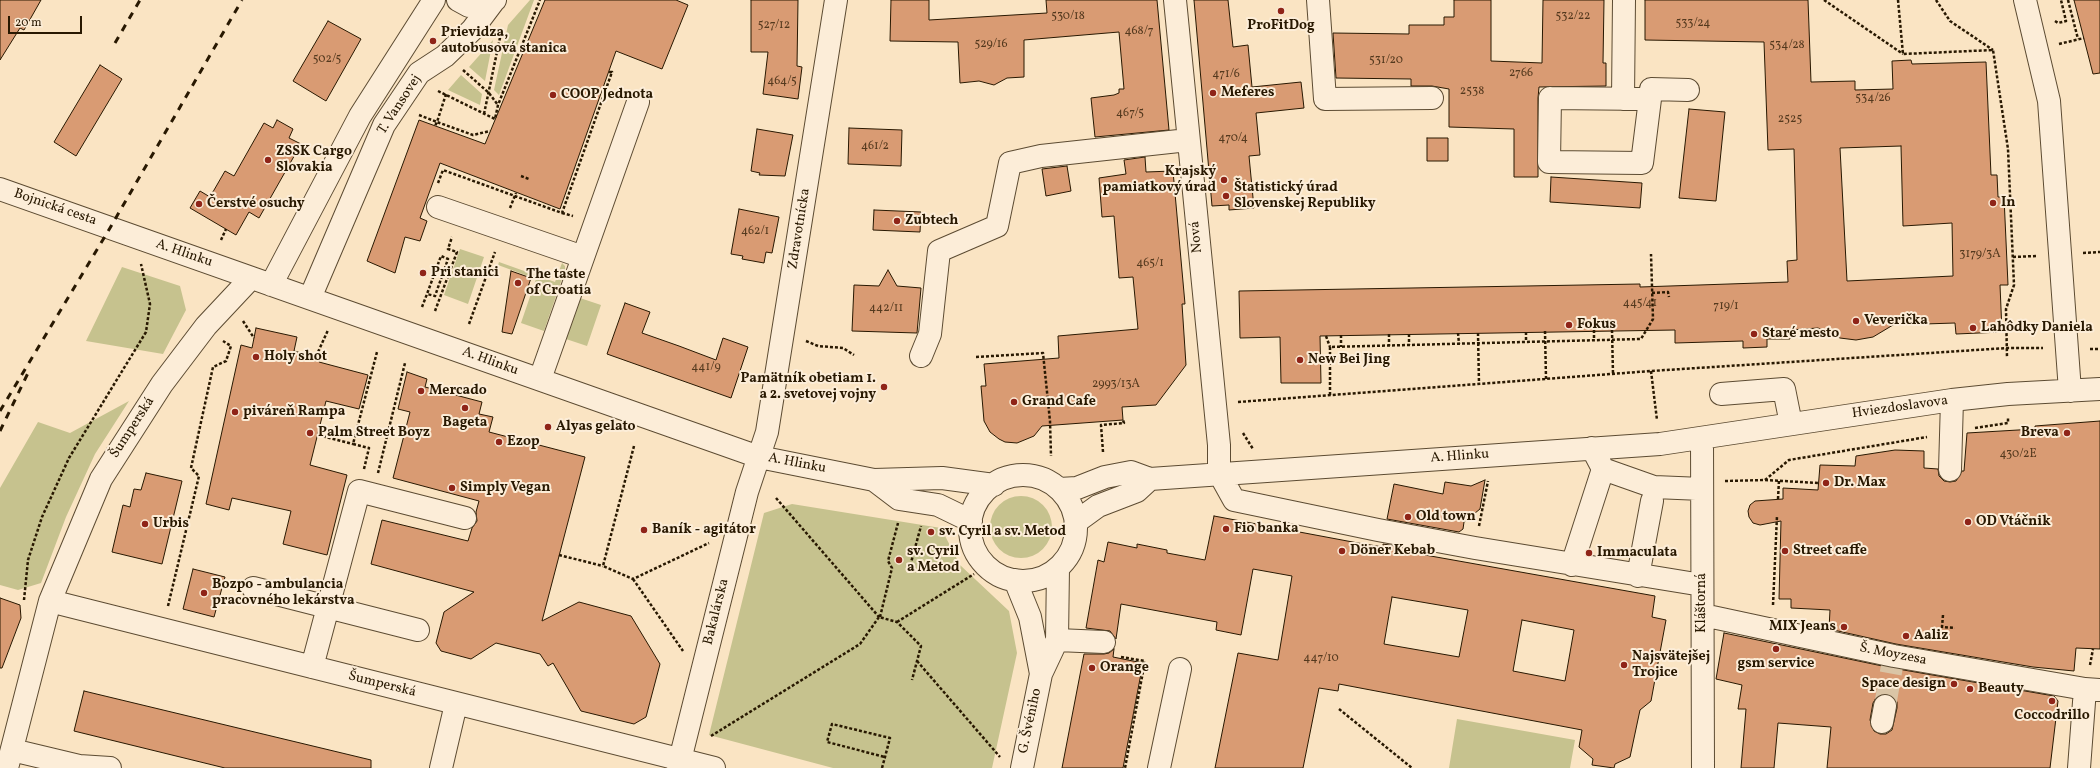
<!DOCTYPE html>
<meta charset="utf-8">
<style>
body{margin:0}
#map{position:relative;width:2100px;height:768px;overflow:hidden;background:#fae4c3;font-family:Vollkorn,serif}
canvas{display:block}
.scale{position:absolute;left:8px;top:16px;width:74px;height:18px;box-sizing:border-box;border:2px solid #281801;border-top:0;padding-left:5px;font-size:12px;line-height:14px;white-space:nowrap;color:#281801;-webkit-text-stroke:3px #fcedd8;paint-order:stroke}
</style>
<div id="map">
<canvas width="2100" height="768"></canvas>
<div class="scale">20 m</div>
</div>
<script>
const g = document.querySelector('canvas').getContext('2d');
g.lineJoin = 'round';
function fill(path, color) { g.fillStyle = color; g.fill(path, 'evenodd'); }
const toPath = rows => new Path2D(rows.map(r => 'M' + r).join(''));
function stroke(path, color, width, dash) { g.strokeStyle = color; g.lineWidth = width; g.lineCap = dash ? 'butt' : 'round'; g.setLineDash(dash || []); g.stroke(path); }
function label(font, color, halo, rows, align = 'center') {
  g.font = font + ' Vollkorn,serif'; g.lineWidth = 4; g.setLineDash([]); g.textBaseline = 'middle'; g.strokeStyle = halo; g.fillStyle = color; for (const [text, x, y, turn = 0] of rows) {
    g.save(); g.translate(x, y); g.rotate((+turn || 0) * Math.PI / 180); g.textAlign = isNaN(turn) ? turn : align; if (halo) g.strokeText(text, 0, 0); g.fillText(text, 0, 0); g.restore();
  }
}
fill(toPath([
 [530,0,534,0,499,95,494,90,508,25],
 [493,40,485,81,469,67],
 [461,75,482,94,480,105,448,90],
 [460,249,484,257,468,304,444,295],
 [499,262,555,282,562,263,565,266,565,270,544,331,521,323,536,279,498,265],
 [122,267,180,286,186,310,163,354,86,341],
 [580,298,601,305,587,346,566,339],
 [129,401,95,454,66,517,41,583,18,590,0,585,0,488,38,422,70,433],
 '990 527a31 31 0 1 1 62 0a31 31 0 1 1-62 0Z',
 [792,504,941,528,960,565,1009,611,1017,653,992,768,833,768,709,735,764,513],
 [1457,719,1575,740,1570,768,1449,768]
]), '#c6c28e');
const building = toPath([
 [0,0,41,0,24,30,20,28,0,60,0,0],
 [545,0,676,0,688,5,662,69,616,51,560,209,440,163,420,218,427,221,420,241,405,237,395,273,367,261,419,120,485,144,545,0],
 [751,0,798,0,797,66,802,67,798,99,763,94,768,52,751,52,751,0],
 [891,0,929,0,929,20,1047,13,1046,0,1157,0,1169,130,1095,137,1091,98,1114,95,1119,93,1119,89,1124,89,1119,32,1024,40,1024,77,1007,78,994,85,979,81,960,83,958,42,890,41,891,0],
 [1194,0,1228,0,1233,47,1248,45,1252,87,1301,82,1304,108,1256,113,1260,155,1249,156,1254,208,1229,210,1229,205,1212,206,1194,0],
 [1454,0,1491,0,1491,61,1542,63,1543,0,1604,0,1603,63,1606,63,1606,86,1539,87,1538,98,1538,177,1514,177,1514,129,1449,127,1449,89,1432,86,1411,86,1411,79,1336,78,1333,33,1409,34,1409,25,1444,25,1444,17,1454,17,1454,0],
 [1645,0,1808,0,1811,82,1855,81,1855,90,1893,89,1892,61,1911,60,1912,64,1986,62,1991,175,1997,175,1998,197,2004,197,2008,285,2000,285,2002,332,1956,334,1955,323,1893,325,1873,337,1856,340,1840,338,1818,328,1790,330,1790,339,1767,339,1767,347,1743,348,1743,341,1675,343,1675,330,1320,336,1321,383,1281,383,1280,337,1240,338,1239,291,1640,284,1640,287,1788,282,1787,261,1797,260,1794,149,1768,150,1764,42,1645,40,1645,0],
 [1901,146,1903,226,1952,223,1953,276,1847,281,1840,148,1901,146],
 [2074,0,2100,0,2100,73,2093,74,2074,0],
 [328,21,361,39,326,101,293,81,328,21],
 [100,65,122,79,76,156,54,142,100,65],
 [1689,109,1725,112,1716,201,1679,198,1689,109],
 [277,120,293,129,289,138,301,144,259,218,249,212,236,235,190,208,200,191,210,197,225,171,234,176,264,123,273,128,277,120],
 [849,128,902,130,901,166,848,164,849,128],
 [757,129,793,135,785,176,759,175,760,173,751,171,757,129],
 [1427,138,1448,138,1448,161,1427,161,1427,138],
 [1145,157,1146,172,1173,171,1185,304,1182,304,1186,365,1156,405,1122,407,1123,420,1042,426,1034,436,1017,443,1005,442,999,439,990,432,984,421,981,386,986,386,984,364,1059,358,1058,336,1138,329,1133,277,1119,278,1114,216,1102,217,1099,178,1126,174,1124,160,1145,157],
 [1067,166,1071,191,1046,196,1042,169,1067,166],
 [1551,177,1642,183,1640,208,1550,202,1551,177],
 [739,209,779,217,772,253,766,252,764,263,742,259,743,256,731,254,739,209],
 [874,210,921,212,920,232,873,230,874,210],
 [888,270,897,286,921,288,917,333,852,331,854,285,879,286,888,270],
 [511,271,531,278,512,334,502,332,511,271],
 [625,303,650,312,642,333,679,346,716,360,723,338,748,347,731,398,607,354,625,303],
 [256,328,297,337,294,351,320,358,319,362,368,375,359,409,326,401,310,465,347,475,327,555,283,544,291,511,232,498,229,510,206,504,241,345,252,348,256,328],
 [407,372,427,379,425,387,482,402,479,414,493,417,489,432,585,457,542,621,579,602,631,616,660,664,646,717,634,724,581,711,553,663,548,666,540,654,496,643,471,659,441,651,436,643,444,612,474,592,371,564,382,520,468,541,472,528,477,521,476,512,479,501,393,478,410,412,398,409,407,372],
 [2100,421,2100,649,2076,648,2074,671,2033,667,1896,644,1829,629,1830,610,1791,608,1791,599,1779,599,1781,521,1760,525,1753,523,1749,517,1748,511,1750,505,1755,501,1783,499,1783,488,1818,490,1820,465,1855,466,1856,456,1895,450,1924,451,1924,468,1938,469,1939,476,1944,481,1950,482,1956,481,1962,471,1964,471,1967,433,2035,429,2035,426,2100,421],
 [146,473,182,481,162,564,112,552,123,505,130,507,134,489,141,490,146,473],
 [1485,480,1480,509,1464,522,1463,529,1459,532,1387,519,1394,484,1443,494,1445,482,1471,486,1485,480],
 [1214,516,1358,543,1383,547,1383,544,1429,552,1425,555,1655,596,1652,617,1666,620,1651,701,1640,710,1630,757,1615,764,1614,768,1592,765,1593,759,1579,747,1582,730,1339,684,1338,691,1319,688,1303,768,1215,768,1238,653,1278,660,1292,576,1253,569,1241,635,1216,630,1217,622,1121,604,1116,639,1110,631,1086,628,1098,560,1104,562,1108,542,1137,548,1137,544,1167,550,1167,553,1205,560,1214,516],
 [1392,597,1468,610,1459,657,1384,644,1392,597],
 [1522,620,1574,630,1565,681,1513,671,1522,620],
 [193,569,225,577,214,617,183,609,193,569],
 [0,598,20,605,21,618,2,668,0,668,0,598],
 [1724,633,1892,668,2054,696,2058,701,2050,768,1827,768,1831,727,1778,723,1774,768,1741,768,1746,709,1738,709,1742,685,1716,679,1724,633],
 [1880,694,1887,694,1893,696,1897,702,1897,708,1892,730,1886,734,1880,734,1874,731,1870,720,1873,703,1876,698,1880,694],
 [1114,649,1113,657,1143,663,1123,768,1062,768,1084,654,1104,654,1109,653,1114,649],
 [84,691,371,760,371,768,225,768,74,731,84,691]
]);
fill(building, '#d99b73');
stroke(building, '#281801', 1);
stroke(toPath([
 [1885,706,1892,666]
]), '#dac5a6', 22, [22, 11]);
const minor = toPath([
 [458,0,469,6,477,6,486,5,495,0],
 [1175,0,1219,445,1219,473],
 [1318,0,1325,99,1432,98],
 [2025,0,2049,101,2070,391],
 [1550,98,1650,99,1642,163,1549,162,1550,98],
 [1623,99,1624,0],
 [1650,99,1651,89,1688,90],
 [0,189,759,457,874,480,942,478,994,485],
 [438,207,583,257],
 [271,285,360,116,434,0],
 [310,298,384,125,419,73,445,56,472,30,493,2],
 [921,356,930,334,939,251,997,226,1010,163,1041,156,1188,140],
 [540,379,638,102],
 [1721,394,1784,389,1791,424],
 [1702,438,1703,768],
 [1592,448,1603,469,1654,487,1702,489],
 [1950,470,1952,400],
 [1219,473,1234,500,1378,530,1475,548,1702,585],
 '970 528a53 53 0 1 1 106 0a53 53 0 1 1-106 0Z',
 [874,480,899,499,938,505,971,521],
 [1059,489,1077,488,1105,477,1131,472,1150,479,1660,444,1952,400,2008,394,2100,389],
 [1076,522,1098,506,1137,491,1150,479],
 [1572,565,1603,469],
 [1638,576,1652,501],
 [1015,580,1030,617,1041,674],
 [253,588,418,630],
 [50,601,714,768],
 [1703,615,1894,656,2085,689],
 [1057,640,1104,642],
 [312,667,359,491,465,518],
 [1882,722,1885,706],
 [12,750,79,766,110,768],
 [7,768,50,601,101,479,162,384,206,326,251,278],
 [441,768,456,704],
 [678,768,747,492,767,432,836,0],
 [1022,768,1041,674,1057,640,1058,568],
 [1159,768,1180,669],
 [2079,768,2085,689,2099,690]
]);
stroke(minor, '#5c4b32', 24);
stroke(toPath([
 [1824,0,1903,54],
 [1898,0,1903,54,1993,50,2008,149,2014,285,2006,309,2007,358],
 [1936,0,1950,21,1993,50],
 [2068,0,2078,39],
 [2055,21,2058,23,2066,21,2061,0],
 [2059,44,2084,38],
 [463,70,489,93,498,105],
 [438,91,495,119,498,105,540,0],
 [446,94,437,122,473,135,490,131],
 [484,114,501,33],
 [419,115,437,122,435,126],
 [521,176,529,179],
 [438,183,443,170,562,213,612,72,609,72],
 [510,208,516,193],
 [562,213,573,216],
 [221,240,226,229],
 [2083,253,2100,252],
 [2013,257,2036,256],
 [1652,293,1668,292,1669,297],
 [422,307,427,294,441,256,448,259,435,296,427,294],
 [435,311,457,252,448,249,452,237],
 [243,321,254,338],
 [469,324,495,252],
 [1594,330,1594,340],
 [1612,330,1613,374],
 [1545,331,1546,379],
 [1526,332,1526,342],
 [1458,333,1459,344],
 [1478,333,1479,384],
 [1389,334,1389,346],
 [1409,334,1409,345],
 [1341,335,1341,347],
 [1326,336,1330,347],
 [806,341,818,346,843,348,854,355],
 [2090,349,2100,349],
 [976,357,1043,353,1050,421,1051,456],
 [314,361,328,330],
 [1651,371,1657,420],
 [1330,395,1330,347,1641,339,1653,319,1651,254],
 [1238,402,1651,371,2007,348,2043,348],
 [1975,428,2008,423,2008,417],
 [1243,433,1253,449],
 [318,435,353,444],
 [634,446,603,566,633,579,709,543],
 [1103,452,1101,425,1124,423,1123,420],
 [364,469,369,448,353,444,377,352],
 [378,473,405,363],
 [1765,480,1819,483],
 [1725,481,1765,480,1789,460,1927,437],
 [776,498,879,617],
 [1778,499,1779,480],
 [1479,526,1488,481],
 [559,555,603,566],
 [909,570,921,526],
 [633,579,683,651],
 [24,600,28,560,42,517,69,458,146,332,150,304,141,264],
 [1773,605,1777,516],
 [168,606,199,476,191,468,213,367,226,361,231,346,223,341],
 [1943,615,1942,627,1955,628],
 [880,617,892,568,888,561,898,523],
 [897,622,974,574],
 [1941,638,1942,627],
 [1121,657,1145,661,1125,768],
 [917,661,1000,757],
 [2090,665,2093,649],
 [1339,709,1412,768],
 [711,736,860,644,879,617,897,622,921,646,912,680],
 [882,768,885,757,890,738,832,724,827,742,885,757]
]), '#281801', 2.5, [3, 2]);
stroke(minor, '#fcedd8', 22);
stroke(toPath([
 [115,43,140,0],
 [0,411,110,228,242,0],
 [0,431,28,373]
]), '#281801', 3, [7, 7]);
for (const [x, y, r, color] of [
 [1281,11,4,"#8f2418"],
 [433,41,4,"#8f2418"],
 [1213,93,4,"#8f2418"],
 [553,95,4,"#8f2418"],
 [268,160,4,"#8f2418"],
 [1224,180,4,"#8f2418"],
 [1226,196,4,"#8f2418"],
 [1993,203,4,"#8f2418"],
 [199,204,4,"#8f2418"],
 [897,221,4,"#8f2418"],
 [423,273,4,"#8f2418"],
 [518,283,4,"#8f2418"],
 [1856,321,4,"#8f2418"],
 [1569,325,4,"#8f2418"],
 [1973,328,4,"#8f2418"],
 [1754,334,4,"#8f2418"],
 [256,357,4,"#8f2418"],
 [1300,360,4,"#8f2418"],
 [884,387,4,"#8f2418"],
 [421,391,4,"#8f2418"],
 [1014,402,4,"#8f2418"],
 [465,408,4,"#8f2418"],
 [235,412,4,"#8f2418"],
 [548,427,4,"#8f2418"],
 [310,433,4,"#8f2418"],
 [2067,433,4,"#8f2418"],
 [499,442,4,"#8f2418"],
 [1826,483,4,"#8f2418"],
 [452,488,4,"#8f2418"],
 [1408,517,4,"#8f2418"],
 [1968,522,4,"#8f2418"],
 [145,524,4,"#8f2418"],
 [1226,529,4,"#8f2418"],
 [644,530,4,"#8f2418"],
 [931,532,4,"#8f2418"],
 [1342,551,4,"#8f2418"],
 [1785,551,4,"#8f2418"],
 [1589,553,4,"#8f2418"],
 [899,560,4,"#8f2418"],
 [204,593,4,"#8f2418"],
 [1844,627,4,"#8f2418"],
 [1906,636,4,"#8f2418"],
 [1776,649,4,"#8f2418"],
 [1624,665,4,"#8f2418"],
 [1092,668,4,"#8f2418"],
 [1954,684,4,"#8f2418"],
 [1970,689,4,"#8f2418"],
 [2052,701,4,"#8f2418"]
]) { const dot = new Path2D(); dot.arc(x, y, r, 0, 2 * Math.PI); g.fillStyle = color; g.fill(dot); stroke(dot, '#fcedd8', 1.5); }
label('12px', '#54391e', null, [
 ["530/18",1068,17],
 ["532/22",1573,17],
 ["533/24",1693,24],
 ["527/12",774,26],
 ["468/7",1139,32],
 ["529/16",991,45],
 ["534/28",1787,46],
 ["502/5",327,60],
 ["531/20",1386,61],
 ["2766",1521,74],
 ["471/6",1226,75],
 ["464/5",782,82],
 ["2538",1472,92],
 ["534/26",1873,99],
 ["467/5",1130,114],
 ["2525",1790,120],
 ["470/4",1233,139],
 ["461/2",875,147],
 ["462/1",755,232],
 ["3179/3A",1980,255],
 ["465/1",1150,264],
 ["445/41",1640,304],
 ["719/1",1726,307],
 ["442/11",886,309],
 ["441/9",706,368],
 ["2993/13A",1116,385],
 ["430/2E",2018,455],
 ["447/10",1321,659]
]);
label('bold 14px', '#281801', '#fcedd8', [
 ["ProFitDog",1281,26,"center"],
 ["Prievidza,",441,33],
 ["autobusová stanica",441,49],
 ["Meferes",1221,93],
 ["COOP Jednota",561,95],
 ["ZSSK Cargo",276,152],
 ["Slovakia",276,168],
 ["Krajský",1216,172,"right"],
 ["pamiatkový úrad",1216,188,"right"],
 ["Štatistický úrad",1234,188],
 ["Slovenskej Republiky",1234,204],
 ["In",2001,203],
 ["Čerstvé osuchy",207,204],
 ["Zubtech",905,221],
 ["Pri stanici",431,273],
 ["The taste",526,275],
 ["of Croatia",526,291],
 ["Veverička",1864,321],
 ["Fokus",1577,325],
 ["Lahôdky Daniela",1981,328],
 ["Staré mesto",1762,334],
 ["Holy shot",264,357],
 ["New Bei Jing",1308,360],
 ["Pamätník obetiam 1.",876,379,"right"],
 ["a 2. svetovej vojny",876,395,"right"],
 ["Mercado",429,391],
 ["Grand Cafe",1022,402],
 ["piváreň Rampa",243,412],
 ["Bageta",465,423,"center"],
 ["Alyas gelato",556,427],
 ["Palm Street Boyz",318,433],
 ["Breva",2059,433,"right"],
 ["Ezop",507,442],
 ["Dr. Max",1834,483],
 ["Simply Vegan",460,488],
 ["Old town",1416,517],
 ["OD Vtáčnik",1976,522],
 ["Urbis",153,524],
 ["Fio banka",1234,529],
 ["Baník - agitátor",652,530],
 ["sv. Cyril a sv. Metod",939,532],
 ["Döner Kebab",1350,551],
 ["Street caffe",1793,551],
 ["sv. Cyril",907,552],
 ["a Metod",907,568],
 ["Immaculata",1597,553],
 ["Bozpo - ambulancia",212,585],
 ["pracovného lekárstva",212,601],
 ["MIX Jeans",1836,627,"right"],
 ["Aaliz",1914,636],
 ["Najsvätejšej",1632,657],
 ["Trojice",1632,673],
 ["gsm service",1776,664,"center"],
 ["Orange",1100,668],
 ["Space design",1946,684,"right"],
 ["Beauty",1978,689],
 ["Coccodrillo",2052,716,"center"]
], 'left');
label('14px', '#281801', '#fcedd8', [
 ["T. Vansovej",400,105,-57],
 ["Bojnická cesta",55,208,19],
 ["Zdravotnícka",800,229,-81],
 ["Nová",1197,237,-95],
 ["A. Hlinku",184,254,19],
 ["A. Hlinku",490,362,20],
 ["Hviezdoslavova",1900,408,-8],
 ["Šumperská",133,428,-57],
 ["A. Hlinku",1460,457,-4],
 ["A. Hlinku",797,464,11],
 ["Kláštorná",1702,603,-90],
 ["Bakalárska",717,612,-76],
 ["Š. Moyzesa",1893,655,11],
 ["Šumperská",382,685,14],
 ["G. Švéniho",1031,721,-78]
]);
</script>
